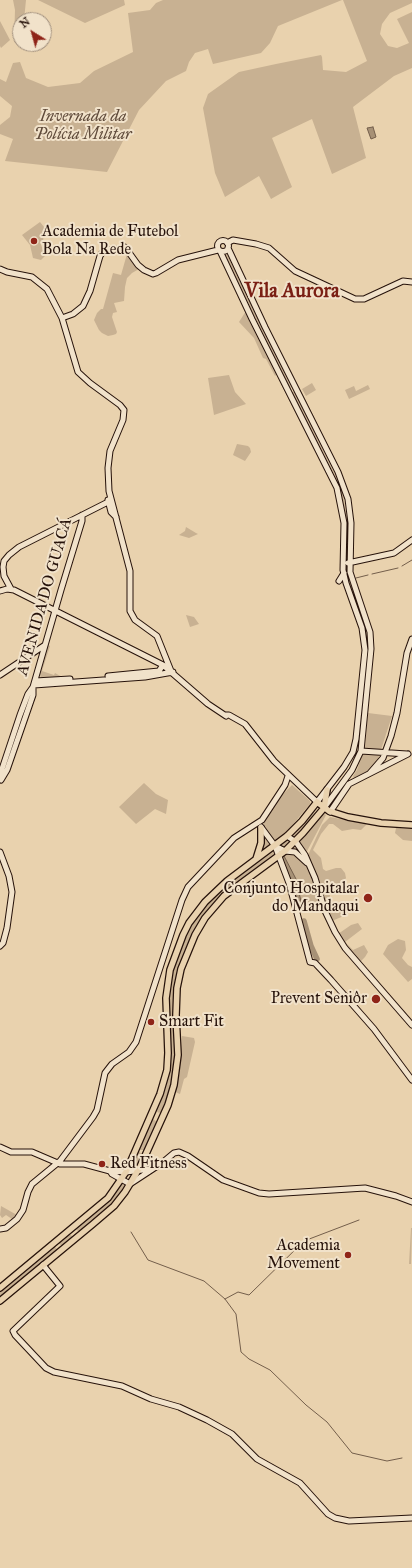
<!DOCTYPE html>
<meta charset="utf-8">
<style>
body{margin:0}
#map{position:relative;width:412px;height:1568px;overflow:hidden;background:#e9d2ae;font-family:"IM FELL Great Primer",serif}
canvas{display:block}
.north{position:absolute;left:12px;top:12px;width:40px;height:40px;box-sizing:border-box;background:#f1e2ca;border:1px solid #a08f7d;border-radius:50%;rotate:323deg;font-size:11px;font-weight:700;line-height:16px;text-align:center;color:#26120a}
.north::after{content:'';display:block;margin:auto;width:14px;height:18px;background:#8f2418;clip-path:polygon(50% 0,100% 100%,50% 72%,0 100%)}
</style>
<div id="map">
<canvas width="412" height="1568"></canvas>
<div class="north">N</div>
</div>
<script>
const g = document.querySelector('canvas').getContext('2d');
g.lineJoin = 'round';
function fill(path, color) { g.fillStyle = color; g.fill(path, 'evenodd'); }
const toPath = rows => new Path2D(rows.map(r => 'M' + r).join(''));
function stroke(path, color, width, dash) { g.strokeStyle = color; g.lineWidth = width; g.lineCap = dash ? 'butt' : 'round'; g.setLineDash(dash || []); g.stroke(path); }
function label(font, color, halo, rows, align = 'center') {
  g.font = font + ' "IM FELL Great Primer",serif'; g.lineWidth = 4; g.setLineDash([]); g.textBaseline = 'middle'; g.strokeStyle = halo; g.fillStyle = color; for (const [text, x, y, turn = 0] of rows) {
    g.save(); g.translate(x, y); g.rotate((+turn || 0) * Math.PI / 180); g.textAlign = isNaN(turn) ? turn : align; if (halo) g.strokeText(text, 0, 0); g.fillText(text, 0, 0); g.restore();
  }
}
fill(toPath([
 [13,0,26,0,24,20,20,20,21,44,14,42,15,10],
 [38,0,124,0,125,5,85,23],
 [163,0,342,0,278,26,270,43,261,53,213,64,208,49,195,53,189,62,186,71,166,81,139,110,107,172,5,161,13,139,0,134,0,125,10,117,12,106,0,96,0,79,6,82,13,63,20,62,26,78,48,87,80,83,94,71,133,52,128,13,150,10,156,3],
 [343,0,412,0,412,3,390,13,382,24,380,34,388,46,397,48,409,43,397,19,412,12,412,68,394,76,353,107,366,158,332,174,312,119,272,138,292,187,271,199,259,176,225,197,215,173,203,108,208,94,239,72,276,64,321,55,322,57,323,70,346,72,367,61],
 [0,21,10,40,1,48,0,46],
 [40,222,48,232,43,239,44,241,40,242,45,256,41,260,33,258,30,245,22,235],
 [127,254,133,263,139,269,132,273,127,278,125,287,124,301,114,303,117,312,113,313,112,317,117,332,116,334,113,335,108,336,102,333,99,330,94,320,97,313,101,309,103,309,113,273,121,275],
 [227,254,291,387,289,388,242,291,225,255],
 [246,311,277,374,275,376,266,359,263,358,254,338,239,322],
 [229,375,235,392,246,404,214,415,208,378],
 [312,383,316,390,306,396,302,389],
 [368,385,370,389,349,399,345,390,354,386,356,391],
 [292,392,294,392,342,489,348,523,347,557,346,558,347,523,340,490],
 [237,444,248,446,250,448,251,452,245,461,233,455],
 [186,527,196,533,198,534,189,538,179,535,185,531],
 [186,615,194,617,199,624,190,627],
 [48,645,50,646,42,671,54,675,55,673,62,677,43,679,39,675],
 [368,713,392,716,376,765,372,769,354,778,353,776,357,770,365,747],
 [144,783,156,794,168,800,166,814,155,809,136,824,119,807],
 [292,785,310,801,310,804,284,835,277,841,274,841,264,829,264,821,279,798],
 [317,808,308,823,306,829,295,840,291,836,305,824],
 [322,812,326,815,305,855,322,902,297,908,278,856],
 [330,817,367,824,361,830,353,829,342,831,333,824,329,824,321,834,313,850,321,858,323,869,326,871,336,868,341,868,345,873,346,878,343,882,333,887,330,891,330,898,332,906,341,903,346,904,349,911,346,915,332,921,308,855,322,825],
 [396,828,412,829,412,841,403,840,395,833],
 [262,835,264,835,272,845,260,854,263,844],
 [286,839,292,842,239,881,220,898,200,921,192,934,184,952,177,976,173,1011,176,1062,174,1076,169,1094,161,1112,159,1113,156,1111,166,1088,171,1060,168,1019,169,987,175,962,186,934,203,908,229,883],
 [358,923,362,929,345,942,353,950,364,945,368,952,365,957,360,962,345,945,338,934,351,925],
 [398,939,405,941,406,950,402,958,408,965,412,967,412,979,408,982,383,954,388,945],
 [182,1036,194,1038,195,1042,187,1077,184,1079,180,1094,175,1092,179,1076],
 [153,1119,157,1122,146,1148,144,1150,140,1150,139,1148,152,1120],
 [139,1151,143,1156,138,1167,130,1167,137,1152],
 [121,1183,126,1185,112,1205,80,1232,75,1229],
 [1,1206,17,1215,12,1219,6,1215,2,1218,0,1215],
 [411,1228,412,1228,411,1264,409,1264],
 [68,1233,72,1236,72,1238,62,1246,58,1243],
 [54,1246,58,1250,0,1298,0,1290]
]), '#c8b192');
const water = toPath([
 [373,127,376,137,371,139,367,128,373,127],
 [284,856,296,879,302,906,299,907,292,882,280,857,284,856]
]);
fill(water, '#a79176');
stroke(water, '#735e4b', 1);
stroke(toPath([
 [402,566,412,560],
 [372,574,398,568],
 [356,578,368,575],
 [131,1232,148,1260,204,1281,225,1299,236,1314,241,1352,249,1359,270,1370,306,1405,327,1422,352,1453,387,1461,402,1458],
 [225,1299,238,1292,249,1295,304,1241,359,1220]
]), '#735e4b', 1);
stroke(toPath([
 [304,921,311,946,317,959]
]), '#a79176', 5.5);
const secondary = toPath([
 '217.5 246a5.5 5.5 0 1 1 11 0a5.5 5.5 0 1 1-11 0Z',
 [227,243,233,240,256,244,269,248,295,271,355,299,364,299,403,281,412,282],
 [228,248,265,327,338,472,348,499,351,523,350,572,370,632,371,649,361,751,352,770,324,808],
 [220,251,252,319,337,488,344,523,343,570,346,583,362,628,365,650,356,739,353,752,344,767,317,802,274,761,245,724,229,715,225,715],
 [0,269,7,272,32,277,47,289,62,318,78,372,90,383,120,405,124,410,123,420,110,451,108,468,109,491,130,571,130,611,135,620,157,636,171,671],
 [62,318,73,314,83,306,90,291,100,256,104,250,120,249,125,247,138,265,144,270,153,274,156,273,178,260,218,250],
 [108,500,111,512,116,517],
 [348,563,394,553,412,540],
 [339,581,344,573],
 [11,589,4,576,3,567,4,561,9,555,19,547,108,502],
 [0,591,7,589,14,590,163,665,208,704,226,716],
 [0,675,45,645],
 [108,676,159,671,163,665],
 [35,681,70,679],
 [34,685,145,677,173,672],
 [361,751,407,754],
 [370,773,383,758,391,736,397,713,407,653,412,639],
 [1,778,2,769,20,715,28,694,33,687],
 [1,780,7,770,33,695,33,687,61,590,82,521,82,515],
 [330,812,349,784,408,754],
 [261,827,275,846,289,883,310,962,315,963,331,980,374,1029,412,1080],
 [287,836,296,842,305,855,315,878,325,911,335,932,345,948,412,1025],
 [275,846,285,851,295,852,307,863],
 [0,852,9,876,12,892,7,928,3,943,0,946],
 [0,1147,11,1152,32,1152,60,1164,84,1164,110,1171,126,1172,151,1169],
 [110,1171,112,1174,130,1184,162,1163,174,1153,179,1152,188,1156,223,1180,259,1193,269,1194,365,1188,396,1196,412,1202],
 [0,1229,6,1228,17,1219,23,1210,28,1192,32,1184,60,1161,93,1117,97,1110,105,1073,112,1064,129,1052,136,1042,182,900,188,887,234,838,262,820,285,785,288,776],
 [43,1265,60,1286,13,1331,15,1335,46,1368,54,1372,122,1386,151,1399,179,1407,207,1420,232,1434,257,1459,300,1483,328,1514,335,1518,349,1521,412,1518]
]);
const primary = toPath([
 [324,808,327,790],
 [256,859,261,843,261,828],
 [0,1288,108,1198,126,1172,160,1094,167,1070,168,1053,166,998,170,970,183,935,189,923,205,902,227,881,287,836,302,821,317,802,329,811,348,817,381,823,412,825],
 [0,1301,93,1224,114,1206,125,1192,140,1167,168,1105,174,1085,178,1055,176,1015,177,988,181,969,195,935,205,918,224,896,285,851,303,833,324,808]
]);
stroke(secondary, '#26120a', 7);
stroke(primary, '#26120a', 8);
stroke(secondary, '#f1e2ca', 5);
stroke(primary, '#e9d2ae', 5.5);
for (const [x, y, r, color] of [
 [34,241,4,"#8f2418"],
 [368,898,5,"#8f2418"],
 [376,999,5,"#8f2418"],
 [151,1022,4,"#8f2418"],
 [102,1164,4,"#8f2418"],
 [348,1255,4,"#8f2418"]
]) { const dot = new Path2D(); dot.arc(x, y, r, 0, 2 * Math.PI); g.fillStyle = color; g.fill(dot); stroke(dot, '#f1e2ca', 1.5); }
label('italic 16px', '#5f4a3a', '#f1e2ca', [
 ["Invernada da",83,117],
 ["Polícia Militar",83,135]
]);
label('16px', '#26120a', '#f1e2ca', [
 ["Academia de Futebol",42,232],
 ["Bola Na Rede",42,250],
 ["Conjunto Hospitalar",359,889,"right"],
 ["do Mandaqui",359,907,"right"],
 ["Prevent Seniôr",367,999,"right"],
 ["Smart Fit",159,1022],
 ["Red Fitness",110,1164],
 ["Academia",340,1246,"right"],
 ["Movement",340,1264,"right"]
], 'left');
label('16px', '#26120a', '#f1e2ca', [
 ["AVENIDA DO GUACÁ",45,597,-74]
]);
label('bold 20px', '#7a1f14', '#f1e2ca', [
 ["Vila Aurora",292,292]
]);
</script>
